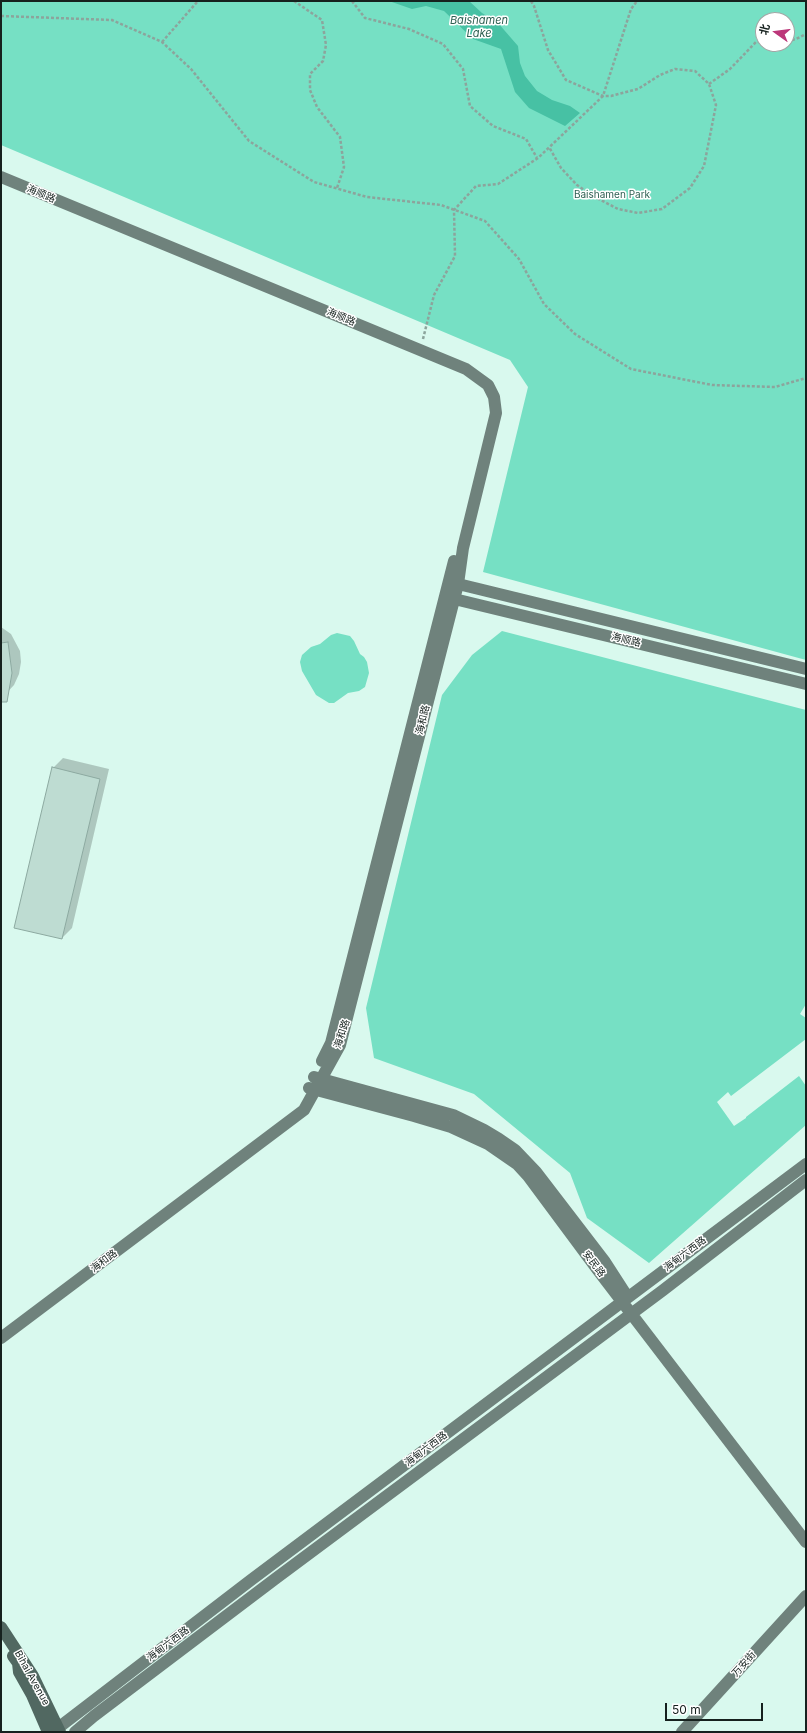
<!DOCTYPE html>
<meta charset="utf-8">
<style>
body{margin:0}
#map{position:relative;width:807px;height:1733px;overflow:hidden;background:#d9f9ee;font-family:Inter,"Noto Sans SC",sans-serif}
canvas{display:block}
.frame{position:absolute;inset:0;border:2px solid #16211e;pointer-events:none}
.north{position:absolute;left:755px;top:12px;width:40px;height:40px;box-sizing:border-box;background:#fff;border:1px solid #a2a6a5;border-radius:50%;rotate:284deg;font-size:11px;font-weight:700;line-height:16px;text-align:center;color:#16211e}
.north::after{content:'';display:block;margin:auto;width:14px;height:18px;background:#bc377a;clip-path:polygon(50% 0,100% 100%,50% 72%,0 100%)}
.scale{position:absolute;left:665px;top:1703px;width:98px;height:18px;box-sizing:border-box;border:2px solid #16211e;border-top:0;padding-left:5px;font-size:12px;line-height:14px;white-space:nowrap;color:#16211e;-webkit-text-stroke:3px #fff;paint-order:stroke}
</style>
<div id="map">
<canvas width="807" height="1733"></canvas>
<div class="frame"></div>
<div class="north">北</div>
<div class="scale">50 m</div>
</div>
<script>
const g = document.querySelector('canvas').getContext('2d');
g.lineJoin = 'round';
function fill(path, color) { g.fillStyle = color; g.fill(path, 'evenodd'); }
const toPath = rows => new Path2D(rows.map(r => 'M' + r).join(''));
function stroke(path, color, width, dash) { g.strokeStyle = color; g.lineWidth = width; g.lineCap = dash ? 'butt' : 'round'; g.setLineDash(dash || []); g.stroke(path); }
function label(font, color, halo, rows, align = 'center') {
  g.font = font + ' Inter,"Noto Sans SC",sans-serif'; g.lineWidth = 3; g.setLineDash([]); g.textBaseline = 'middle'; g.strokeStyle = halo; g.fillStyle = color; for (const [text, x, y, turn = 0] of rows) {
    g.save(); g.translate(x, y); g.rotate((+turn || 0) * Math.PI / 180); g.textAlign = isNaN(turn) ? turn : align; if (halo) g.strokeText(text, 0, 0); g.fillText(text, 0, 0); g.restore();
  }
}
fill(toPath([
 [1,1,806,1,806,660,483,572,528,387,510,360,1,145],
 [763,20,787,20,787,44,763,44],
 [502,631,806,710,806,1004,800,1014,806,1018,806,1039,731,1096,728,1092,717,1102,734,1126,746,1118,746,1117,799,1076,806,1086,806,1125,649,1263,587,1218,570,1173,474,1094,374,1058,366,1008,442,695,472,655],
 [337,633,350,636,354,641,360,654,364,657,367,662,369,673,365,687,359,691,348,693,334,703,329,703,316,695,302,671,300,662,302,655,311,647,320,644,331,635]
]), '#76e0c4');
fill(toPath([
 [389,1,469,1,482,13,498,23,518,46,520,63,525,76,537,91,552,100,570,106,580,113,565,126,529,108,515,92,501,49,473,39,444,11,426,6,412,9]
]), '#47c1a4');
fill(toPath([
 [1,627,11,634,20,651,21,662,19,674,14,685,1,699],
 [63,758,109,769,72,928,62,938,53,768]
]), '#0003');
const building = toPath([
 [8,642,12,673,7,702,1,702,1,643,8,642],
 [52,767,100,779,62,939,14,928,52,767]
]);
fill(building, '#bedcd2');
stroke(building, '#8ca9a0', 1);
stroke(toPath([
 [294,1,322,20,326,45,323,61,310,74,310,90,317,107,340,137,344,167,337,188],
 [352,1,365,18,409,29,443,44,463,69,470,106,493,126,526,139,537,158],
 [531,1,534,6,548,50,566,80,603,96,611,96,638,89,660,75,675,69,695,71,709,84,716,105,704,166,690,188,662,209,638,213,618,209,593,196,577,185,561,168,549,147],
 [1,16,112,20,162,42,191,69,249,141,314,182,367,197,441,205,485,221,519,259,544,304,575,334,631,369,712,385,775,387,806,378],
 [787,41,796,39,806,34],
 [162,42,198,1],
 [709,84,730,69,756,42,763,42],
 [423,339,434,295,455,256,454,210,476,186,498,184,538,158,603,96,631,9,637,1]
]), '#8ca49c', 2.5, [3, 2]);
stroke(toPath([
 [1,177,466,369,488,385,494,397,496,413,463,548,458,584,340,1045,304,1110,1,1338],
 [450,582,806,669],
 [446,597,806,684],
 [322,1061,331,1043,454,561],
 [314,1077,453,1115,484,1130,499,1139,515,1150,536,1172,605,1262,625,1293],
 [309,1088,414,1116,451,1127,488,1144,517,1164,528,1176,597,1269,806,1542],
 [48,1731,58,1728,251,1580,806,1164],
 [75,1732,94,1716,275,1579,662,1291,806,1180],
 [682,1732,806,1596]
]), '#6f827c', 12);
stroke(toPath([
 [1,1627,33,1676,60,1732],
 [13,1656,18,1663,19,1672,32,1695,48,1732]
]), '#516861', 12);
label('10px', '#16211e', '#fff', [
 ["海顺路",41,194,23],
 ["海顺路",341,317,23],
 ["海顺路",626,640,14],
 ["海和路",423,720,-76],
 ["海和路",342,1034,-72],
 ["海甸六西路",685,1254,-37],
 ["海和路",104,1261,-37],
 ["安民路",594,1264,53],
 ["海甸六西路",426,1449,-37],
 ["海甸六西路",168,1644,-37],
 ["万安街",744,1664,-48],
 ["Bihai Avenue",32,1678,61]
]);
label('10px', '#2e6053', '#fff', [
 ["Baishamen Park",612,195]
]);
label('italic 11px', '#2e6052', '#fff', [
 ["Baishamen",479,21],
 ["Lake",479,34]
]);
</script>
